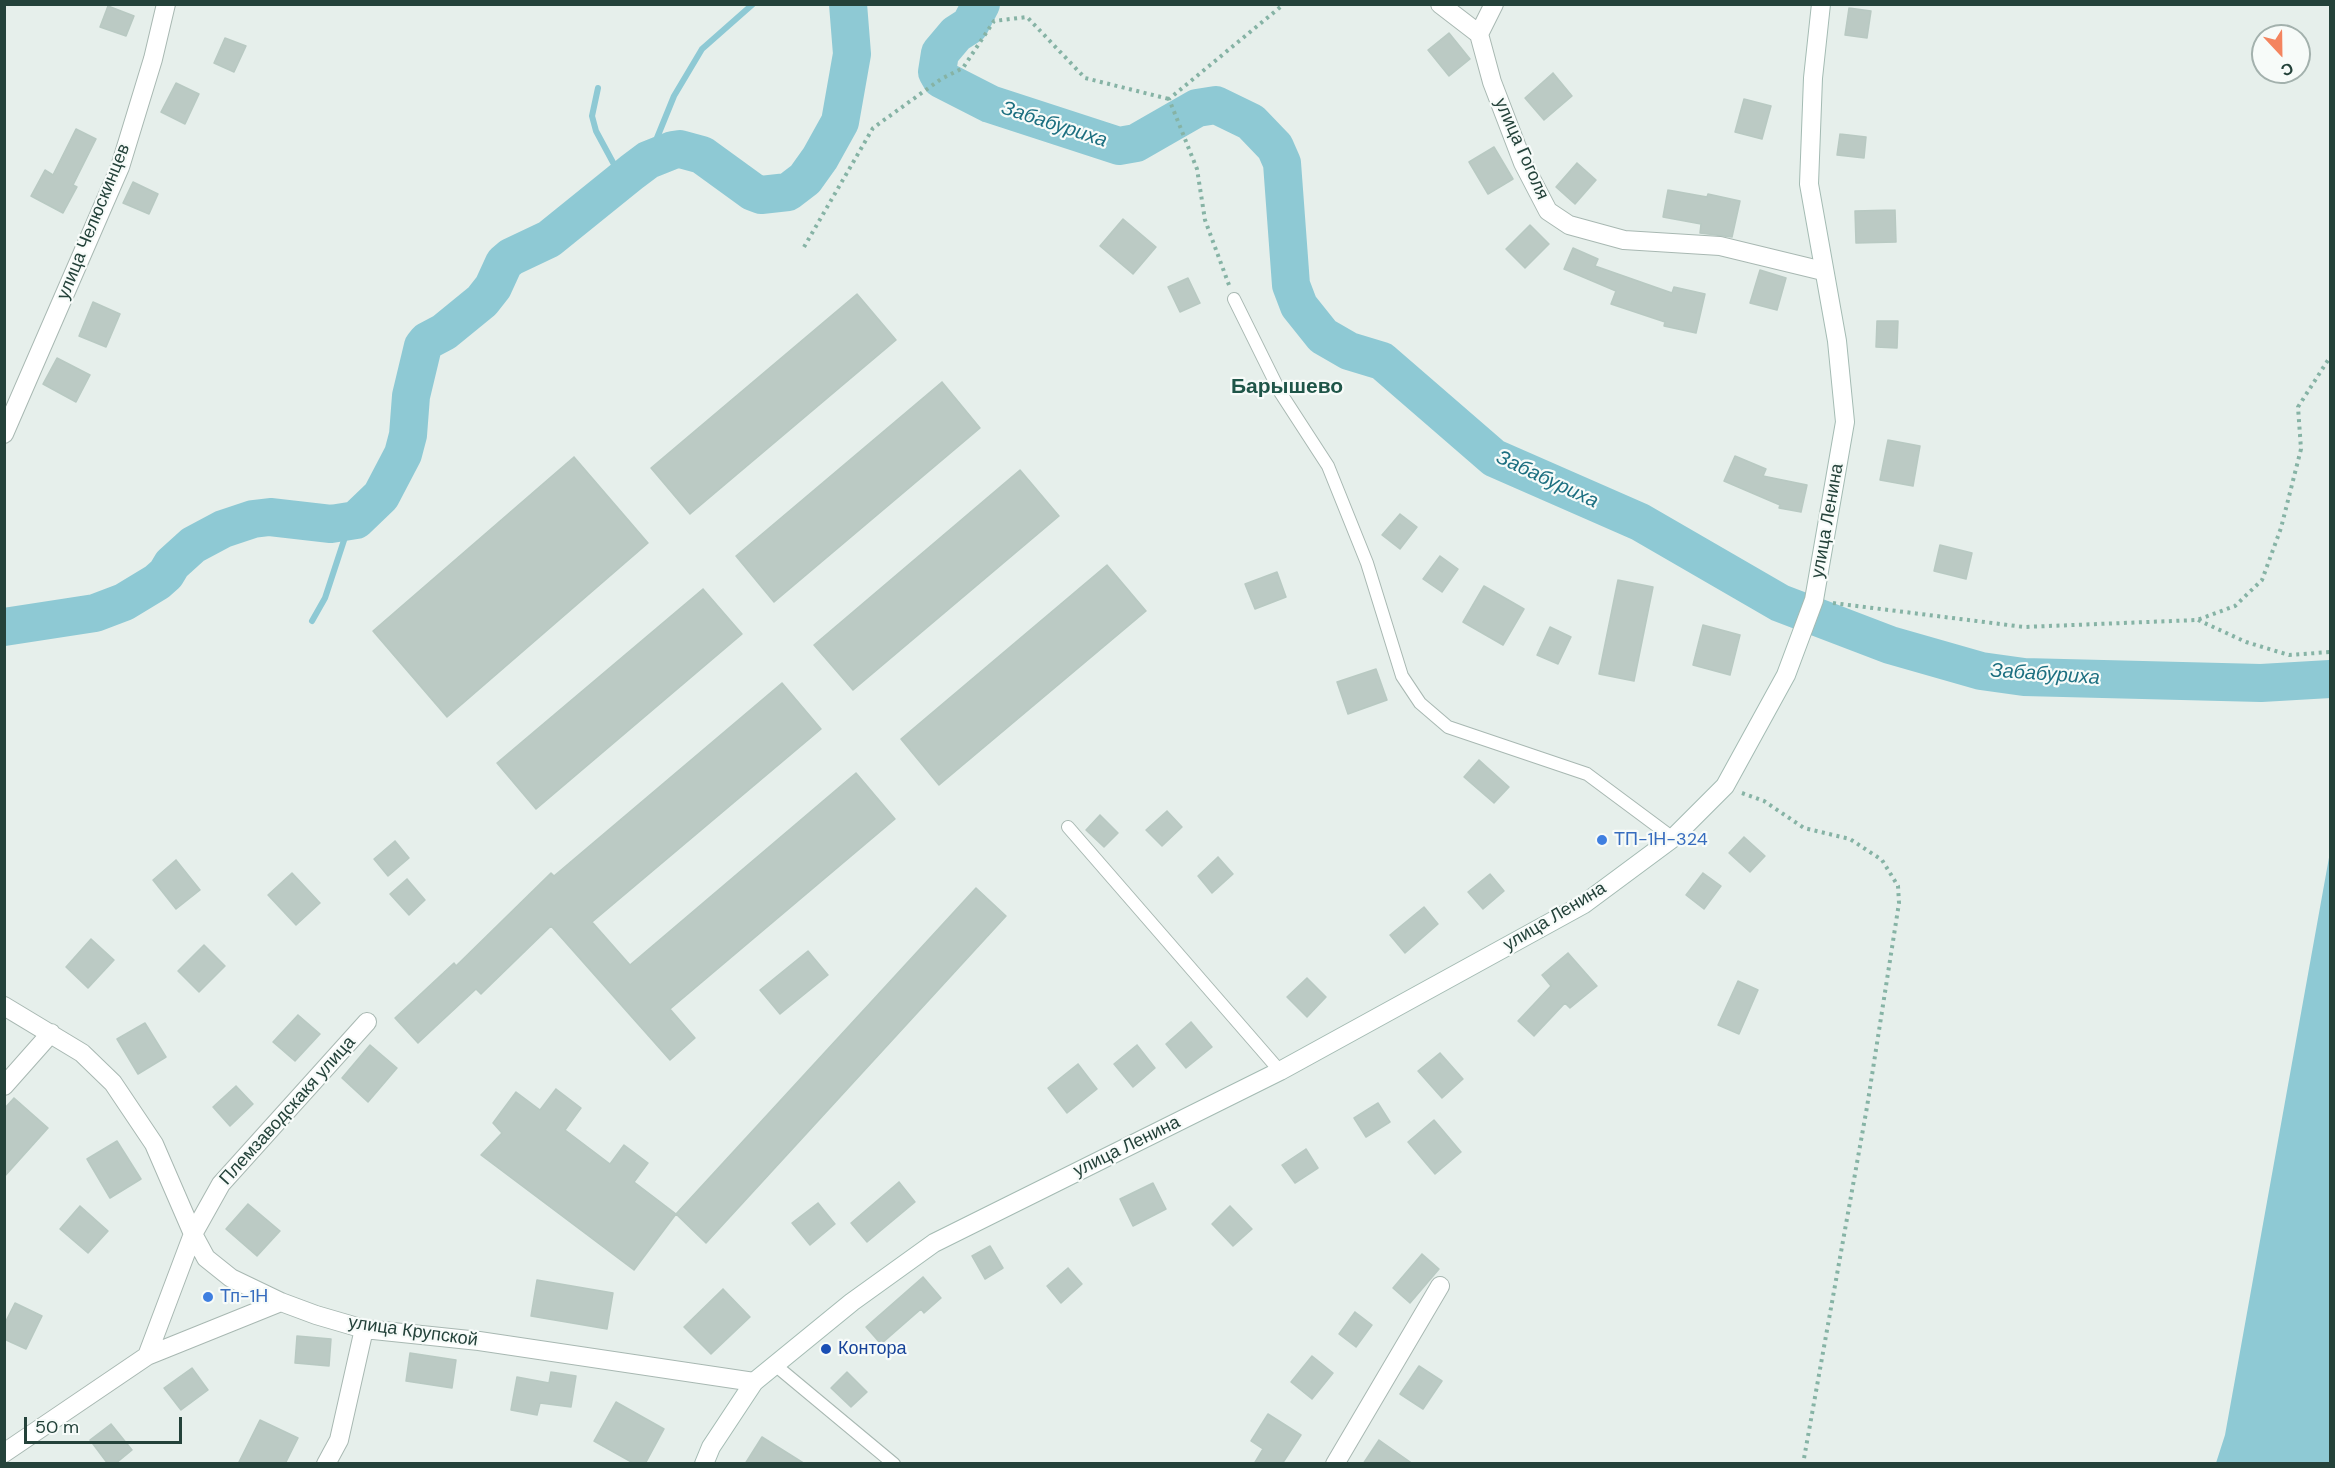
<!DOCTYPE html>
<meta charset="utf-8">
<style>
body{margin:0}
#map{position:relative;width:2335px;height:1468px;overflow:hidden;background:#e6efeb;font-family:"DM Sans",sans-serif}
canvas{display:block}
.frame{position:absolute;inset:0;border:6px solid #24423a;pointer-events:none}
.north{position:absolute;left:2251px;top:24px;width:60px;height:60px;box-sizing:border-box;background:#f7fbf9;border:2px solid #a3b1ad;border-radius:50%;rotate:158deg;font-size:16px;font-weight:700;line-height:24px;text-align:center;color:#24423a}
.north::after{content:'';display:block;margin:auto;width:21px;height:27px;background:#f4845f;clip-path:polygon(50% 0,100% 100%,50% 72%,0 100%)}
.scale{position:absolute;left:24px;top:1417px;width:158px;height:27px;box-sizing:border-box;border:3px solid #24423a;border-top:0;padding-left:8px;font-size:18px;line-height:21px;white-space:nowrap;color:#24423a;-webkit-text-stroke:4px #f7fbf9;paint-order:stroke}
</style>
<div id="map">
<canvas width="2335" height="1468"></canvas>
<div class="frame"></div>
<div class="north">С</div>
<div class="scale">50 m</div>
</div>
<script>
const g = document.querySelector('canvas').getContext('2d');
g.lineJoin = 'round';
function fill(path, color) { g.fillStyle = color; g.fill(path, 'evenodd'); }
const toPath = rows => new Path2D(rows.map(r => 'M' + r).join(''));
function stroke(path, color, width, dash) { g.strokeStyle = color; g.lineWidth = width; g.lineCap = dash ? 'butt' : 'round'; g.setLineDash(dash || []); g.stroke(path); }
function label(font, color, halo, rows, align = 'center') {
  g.font = font + ' "DM Sans",sans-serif'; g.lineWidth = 4.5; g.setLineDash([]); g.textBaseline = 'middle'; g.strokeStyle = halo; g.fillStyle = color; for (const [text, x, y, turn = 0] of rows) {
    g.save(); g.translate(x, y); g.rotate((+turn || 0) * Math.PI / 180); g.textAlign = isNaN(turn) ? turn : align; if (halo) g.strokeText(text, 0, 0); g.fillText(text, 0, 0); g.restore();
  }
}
fill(toPath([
 [2330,852,2330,1463,2216,1463,2225,1435]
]), '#8ec9d4');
stroke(toPath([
 [598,88,592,116,596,131,623,181],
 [648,160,674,96,702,49,753,4],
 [312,621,325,598,350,522]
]), '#8ec9d4', 6);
stroke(toPath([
 [981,4,970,25,956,34,940,53,937,72,941,79,990,104,1119,146,1136,143,1197,108,1216,105,1251,122,1275,147,1282,163,1291,285,1299,306,1323,336,1349,351,1382,361,1494,458,1640,522,1780,603,1890,645,1981,671,2024,677,2261,683,2330,679],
 [4,627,95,613,124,602,157,582,166,574,172,564,193,545,223,529,253,519,270,517,331,524,356,520,381,496,403,454,408,435,411,396,423,346,427,341,444,332,482,301,493,287,504,263,511,257,549,239,632,172,648,160,673,150,680,149,702,155,753,192,761,195,788,192,805,179,820,158,840,122,852,54,848,4]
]), '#8ec9d4', 38);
const building = toPath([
 [108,6,134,16,126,36,100,27,108,6],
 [1849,8,1871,11,1867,38,1845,35,1849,8],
 [1449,33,1470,59,1449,76,1428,50,1449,33],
 [225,38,246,46,234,72,214,63,225,38],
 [1553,73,1572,96,1544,120,1525,98,1553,73],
 [176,83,199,94,185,124,161,112,176,83],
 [1744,99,1771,106,1762,139,1735,132,1744,99],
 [76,129,96,139,73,185,77,187,63,213,31,196,45,170,53,175,76,129],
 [1840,134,1866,137,1864,158,1837,155,1840,134],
 [1494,147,1513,179,1488,194,1469,162,1494,147],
 [1577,163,1596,180,1575,204,1556,187,1577,163],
 [133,182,158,194,149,214,123,203,133,182],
 [1668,190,1707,197,1708,194,1740,201,1732,237,1700,233,1701,224,1663,217,1668,190],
 [1895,210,1896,242,1856,243,1855,211,1895,210],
 [1123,219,1156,247,1133,274,1100,246,1123,219],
 [1530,225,1549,244,1525,268,1506,249,1530,225],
 [1573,248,1598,259,1595,266,1672,293,1674,287,1705,294,1696,333,1664,326,1665,322,1611,304,1616,291,1564,269,1573,248],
 [1760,270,1786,278,1777,310,1750,303,1760,270],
 [1188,278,1200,303,1180,312,1168,287,1188,278],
 [857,294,896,340,690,514,651,468,857,294],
 [93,302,120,314,106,347,79,336,93,302],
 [1877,321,1898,321,1897,348,1876,347,1877,321],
 [57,358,90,375,76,402,43,384,57,358],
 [942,382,980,428,774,602,736,556,942,382],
 [1888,440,1920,446,1913,486,1880,480,1888,440],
 [1735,456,1766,469,1763,476,1807,485,1801,512,1779,508,1780,505,1724,481,1735,456],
 [574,457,648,543,447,717,373,631,574,457],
 [1020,470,1059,516,853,690,814,645,1020,470],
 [1400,514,1417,527,1400,549,1382,535,1400,514],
 [1940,545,1972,553,1966,579,1934,571,1940,545],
 [1440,556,1458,569,1442,592,1423,579,1440,556],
 [1107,565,1146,611,939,785,901,739,1107,565],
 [1277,572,1286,597,1255,609,1245,584,1277,572],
 [1618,580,1653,587,1634,681,1599,674,1618,580],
 [1484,586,1524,609,1503,645,1463,622,1484,586],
 [703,589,742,634,536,809,497,763,703,589],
 [1703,625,1740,635,1730,675,1693,665,1703,625],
 [1550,627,1571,637,1558,664,1537,655,1550,627],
 [1376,669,1387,700,1348,714,1337,682,1376,669],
 [782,683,821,729,592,922,630,965,856,773,895,819,670,1009,695,1038,670,1060,551,926,481,994,476,989,418,1043,395,1018,454,963,456,966,551,873,554,876,782,683],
 [1479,760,1509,787,1494,803,1464,777,1479,760],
 [1167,811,1182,827,1162,846,1146,830,1167,811],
 [1100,815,1118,833,1104,847,1086,830,1100,815],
 [1744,837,1765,856,1750,872,1729,853,1744,837],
 [395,841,409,858,388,876,374,859,395,841],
 [1218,857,1233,874,1212,893,1198,876,1218,857],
 [176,860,200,890,176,909,153,880,176,860],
 [292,873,320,903,296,925,268,895,292,873],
 [1703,873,1721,886,1704,909,1686,895,1703,873],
 [1490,874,1504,891,1483,909,1468,892,1490,874],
 [407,879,425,900,409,915,390,894,407,879],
 [976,888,1006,916,706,1243,676,1214,976,888],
 [1424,907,1438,924,1405,953,1390,935,1424,907],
 [91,939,114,960,88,988,66,967,91,939],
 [204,945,225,966,199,992,178,971,204,945],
 [808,951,828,975,780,1014,760,990,808,951],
 [1568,953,1597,986,1570,1008,1565,1003,1534,1036,1518,1021,1551,986,1542,975,1568,953],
 [1307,978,1326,997,1307,1017,1287,997,1307,978],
 [1738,981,1758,990,1739,1034,1718,1025,1738,981],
 [298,1015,320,1034,295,1061,273,1042,298,1015],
 [1191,1022,1212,1047,1186,1068,1166,1044,1191,1022],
 [145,1023,166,1057,138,1074,117,1039,145,1023],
 [370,1045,397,1068,368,1102,342,1078,370,1045],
 [1137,1045,1155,1068,1133,1087,1114,1064,1137,1045],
 [1440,1053,1463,1079,1442,1098,1418,1071,1440,1053],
 [1078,1064,1097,1089,1067,1113,1048,1088,1078,1064],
 [236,1086,253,1104,230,1126,213,1107,236,1086],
 [556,1089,581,1108,565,1130,610,1164,624,1145,648,1163,634,1182,676,1214,634,1270,481,1155,502,1133,493,1123,516,1092,540,1110,556,1089],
 [14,1098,48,1128,4,1177,4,1109,14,1098],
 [1378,1103,1390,1122,1366,1137,1354,1118,1378,1103],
 [1434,1120,1461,1152,1435,1174,1408,1142,1434,1120],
 [117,1141,141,1179,110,1198,87,1159,117,1141],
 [1306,1149,1318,1168,1295,1183,1282,1165,1306,1149],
 [899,1182,915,1202,867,1242,851,1223,899,1182],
 [1153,1183,1166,1209,1133,1226,1120,1199,1153,1183],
 [818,1203,835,1224,810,1245,792,1223,818,1203],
 [248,1204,280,1231,257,1256,226,1229,248,1204],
 [80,1206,108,1231,88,1253,60,1229,80,1206],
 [1230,1206,1252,1229,1233,1246,1212,1224,1230,1206],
 [990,1246,1003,1268,985,1279,972,1256,990,1246],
 [1422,1254,1439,1269,1410,1303,1393,1288,1422,1254],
 [1068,1268,1082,1284,1061,1303,1047,1286,1068,1268],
 [923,1277,941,1298,924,1313,921,1309,881,1344,866,1327,923,1277],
 [537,1280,613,1293,607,1329,531,1316,537,1280],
 [723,1289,750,1317,711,1354,684,1327,723,1289],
 [15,1303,42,1316,26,1349,4,1339,4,1325,15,1303],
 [1355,1312,1372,1325,1356,1347,1339,1334,1355,1312],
 [297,1336,331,1339,329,1366,295,1363,297,1336],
 [410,1353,456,1360,452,1388,406,1381,410,1353],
 [1312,1356,1333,1373,1312,1399,1291,1382,1312,1356],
 [1419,1366,1442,1381,1423,1409,1400,1394,1419,1366],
 [192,1368,208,1390,181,1410,164,1388,192,1368],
 [551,1372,576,1376,571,1407,540,1403,537,1415,511,1410,517,1377,549,1383,551,1372],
 [847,1372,867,1392,851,1407,831,1388,847,1372],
 [616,1402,664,1429,645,1464,635,1464,594,1441,616,1402],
 [1268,1414,1301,1435,1282,1464,1254,1464,1263,1449,1251,1441,1268,1414],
 [260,1420,298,1438,285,1464,238,1464,260,1420],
 [111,1424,132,1450,115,1464,108,1464,90,1440,111,1424],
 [762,1437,805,1464,745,1464,762,1437],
 [1379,1440,1413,1464,1363,1464,1379,1440]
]);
fill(building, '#bbcac4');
stroke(building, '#b8c9c2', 1.5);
const lane = toPath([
 [1234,299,1280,392,1328,466,1367,563,1402,676,1420,703,1448,727,1587,774,1673,838],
 [1068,827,1280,1071],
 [775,1365,894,1464]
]);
const street = toPath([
 [1440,4,1479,34,1492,82,1523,163,1548,211,1569,225,1624,240,1720,246,1823,271],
 [1479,34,1494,4],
 [4,434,120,167,153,59,166,4],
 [4,1006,82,1053,113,1083,154,1144,193,1234,147,1356],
 [4,1086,51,1033],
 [281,1302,231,1278,206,1258,193,1234,221,1184,367,1022],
 [4,1453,147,1356,281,1302,316,1315,364,1329,479,1341,754,1382],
 [326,1464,339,1440,364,1329],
 [1335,1464,1440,1286]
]);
const secondary = toPath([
 [704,1464,711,1447,754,1382,852,1302,934,1243,1280,1071,1584,904,1673,838,1725,786,1786,675,1814,600,1845,422,1837,341,1809,184,1813,78,1821,4]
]);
stroke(lane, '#a8b8b2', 14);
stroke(street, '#a8b8b2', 20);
stroke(secondary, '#a4bbb3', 20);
stroke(toPath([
 [804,247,873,128,941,79,963,68,994,21,1027,17,1085,78,1169,99],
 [1229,285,1205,220,1197,169,1169,99,1284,4],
 [1833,603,2024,627,2197,620,2235,606,2262,580,2281,528,2301,449,2298,407,2330,357],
 [2198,620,2246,642,2289,655,2330,652],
 [1742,793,1764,801,1804,828,1850,839,1882,860,1898,886,1899,903,1867,1107,1803,1464]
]), '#86b3a5', 4, [3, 4.5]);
stroke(lane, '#fff', 12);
stroke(street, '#fff', 18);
stroke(secondary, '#fff', 18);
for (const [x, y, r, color] of [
 [1602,840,6,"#3f7fe0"],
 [208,1297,6,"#3f7fe0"],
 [826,1349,6,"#1a4fb4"]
]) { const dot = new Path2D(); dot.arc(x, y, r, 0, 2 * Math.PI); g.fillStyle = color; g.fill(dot); stroke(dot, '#f7fbf9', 2); }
label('18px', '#24423a', '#f7fbf9', [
 ["улица Гоголя",1521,149,66],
 ["улица Челюскинцев",94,222,-68],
 ["улица Ленина",1828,521,-80],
 ["улица Ленина",1555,917,-31],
 ["Племзаводскакя улица",288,1111,-48],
 ["улица Ленина",1127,1147,-26],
 ["улица Крупской",413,1332,8]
]);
label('18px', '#366cbe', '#f7fbf9', [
 ["ТП-1Н-324",1614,840],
 ["Тп-1Н",220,1297]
], 'left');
label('18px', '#164399', '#f7fbf9', [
 ["Контора",838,1349]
], 'left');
label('italic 20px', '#1c6f80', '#f7fbf9', [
 ["Забабуриха",1054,125,18],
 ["Забабуриха",1547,480,25],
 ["Забабуриха",2045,675,4]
]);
label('bold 21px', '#1f5548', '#f7fbf9', [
 ["Барышево",1287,387]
]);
</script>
